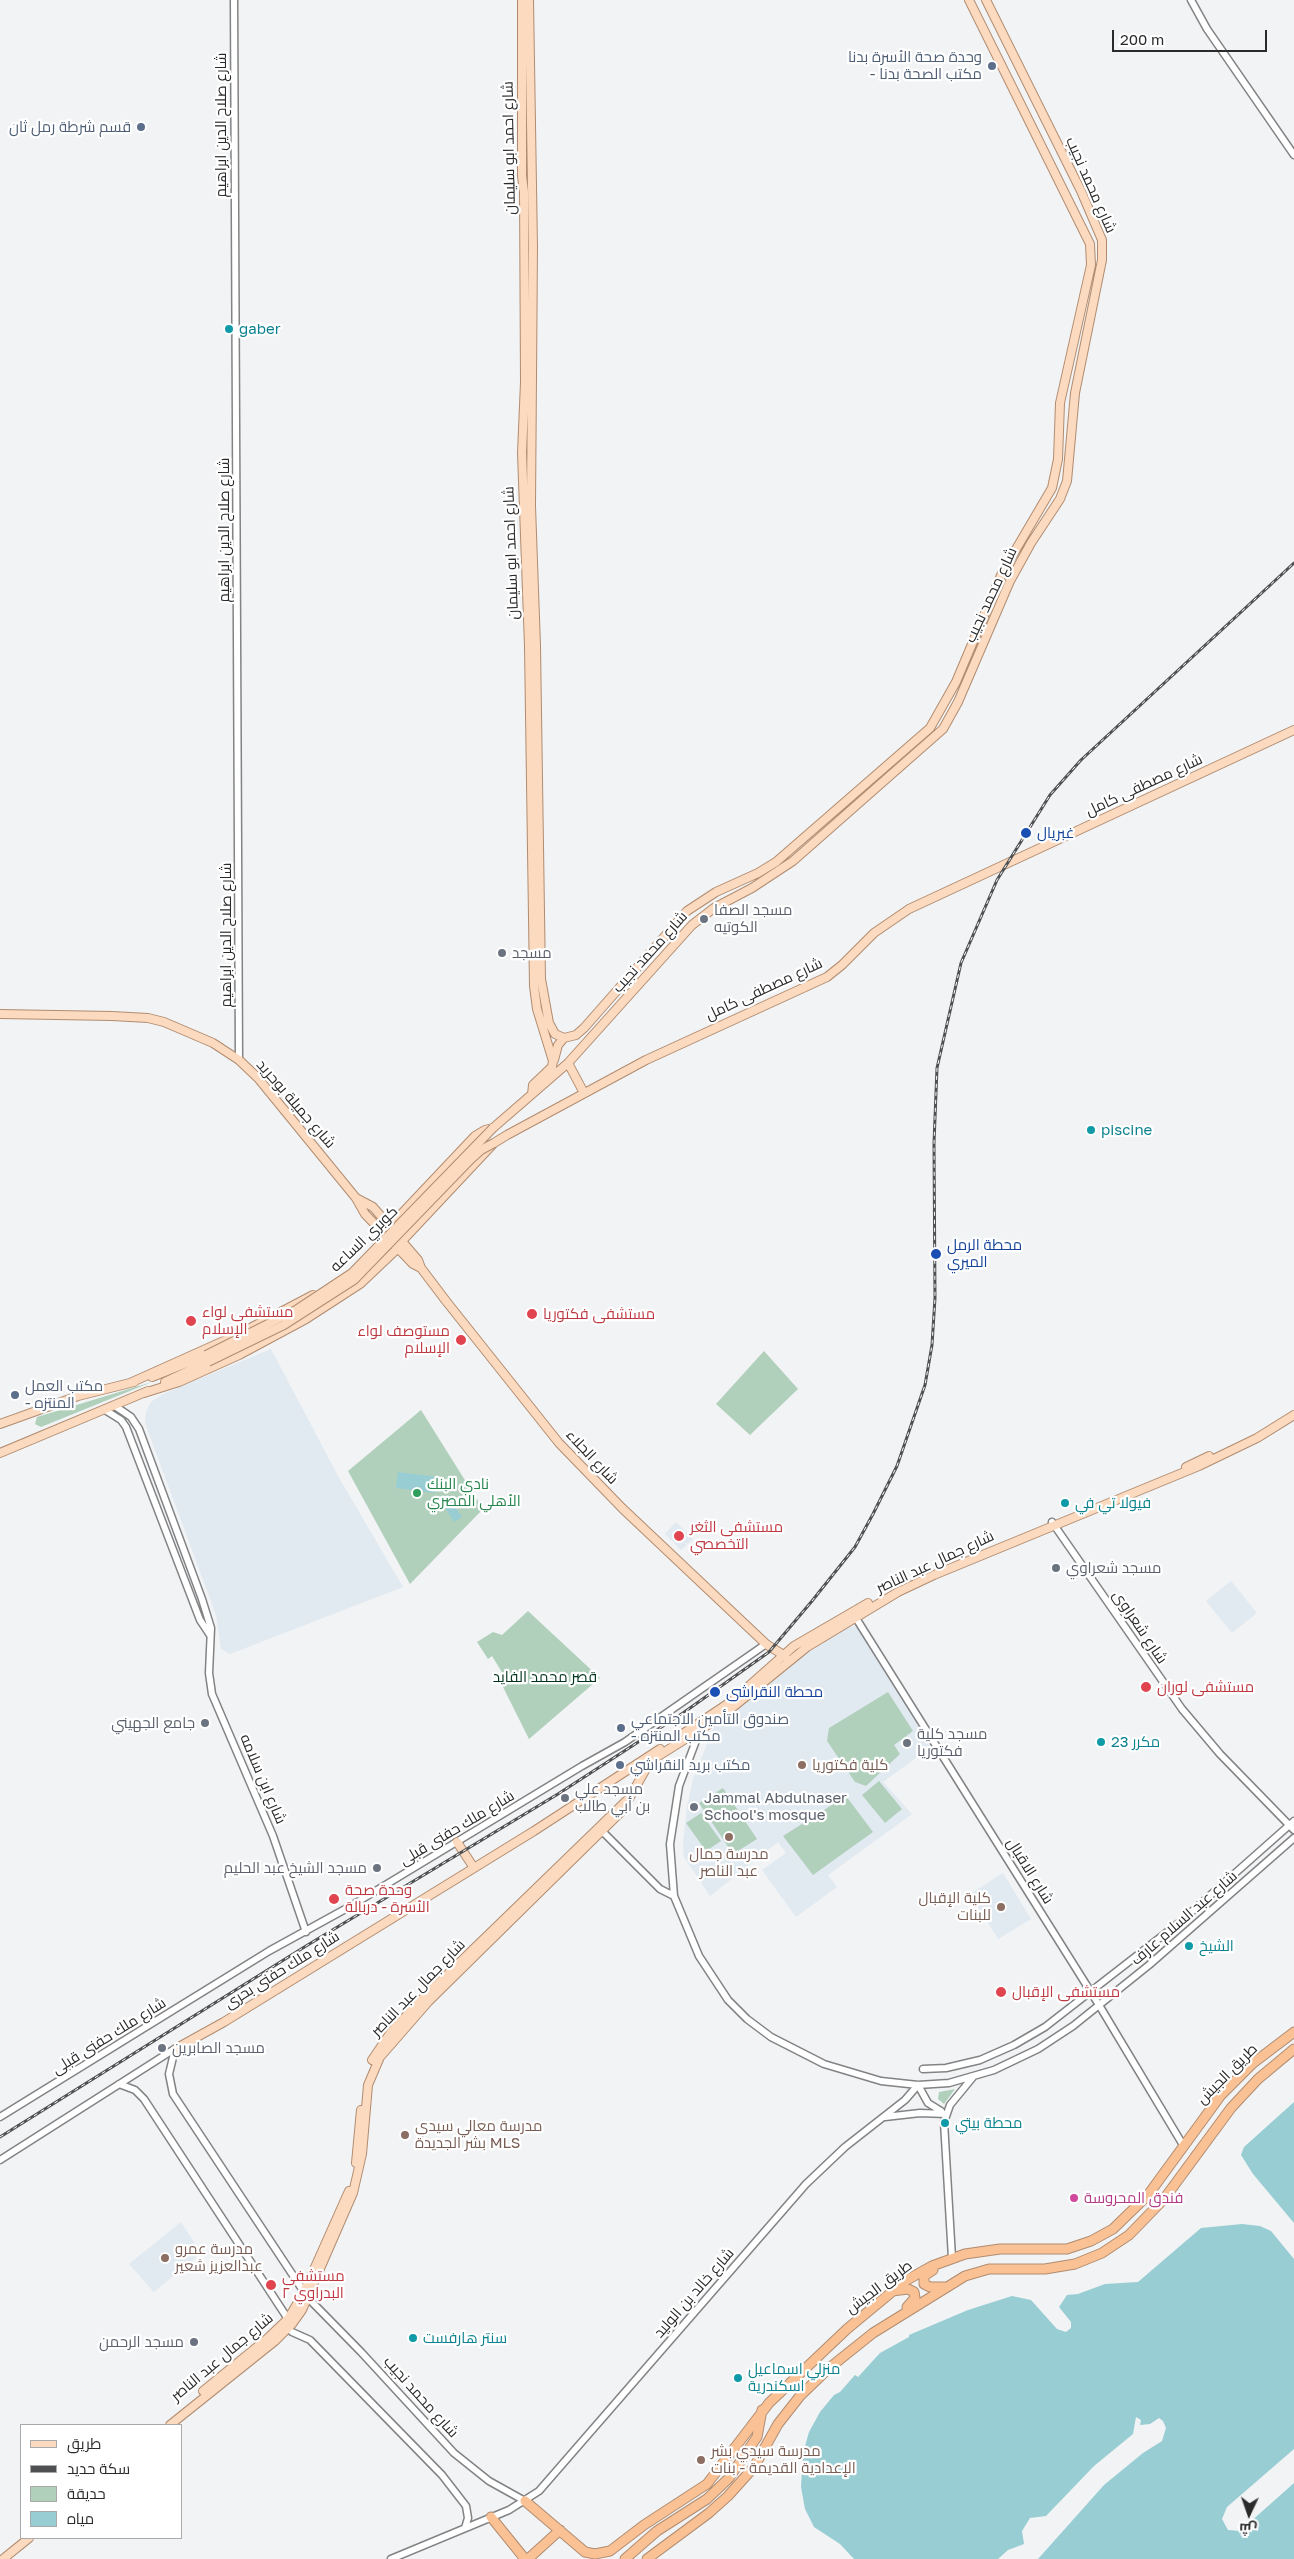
<!DOCTYPE html>
<meta charset="utf-8">
<style>
body{margin:0}
#map{position:relative;width:1294px;height:2559px;overflow:hidden;background:#f1f3f5;font-family:"Golos Text",Cairo,sans-serif}
canvas{display:block}
.legend{position:absolute;left:20px;top:2424px;width:162px;height:115px;box-sizing:border-box;background:#fff;border:1px solid #aaa;margin:0;padding:6px 9px;list-style:none;font-size:15px;color:#2a2a2b}
.legend li{display:flex;align-items:center;gap:10px;height:25px}
.legend b{width:25px;border:1px solid #aaa}
.north{position:absolute;left:1224px;top:2489px;width:50px;height:50px;-webkit-text-stroke:4px #fff;paint-order:stroke;rotate:183deg;font-size:14px;font-weight:700;line-height:20px;text-align:center;color:#2a2a2b}
.north::after{content:'';display:block;margin:auto;width:18px;height:22px;background:#2a2a2b;clip-path:polygon(50% 0,100% 100%,50% 72%,0 100%)}
.scale{position:absolute;left:1112px;top:30px;width:155px;height:22px;box-sizing:border-box;border:2px solid #2a2a2b;border-top:0;padding-left:6px;font-size:15px;line-height:18px;white-space:nowrap;color:#2a2a2b;-webkit-text-stroke:4px #fff;paint-order:stroke}
</style>
<div id="map">
<canvas width="1294" height="2559"></canvas>
<ul class="legend">
<li><b style="height:6px;background:#fcdabf"></b>طريق</li>
<li><b style="height:6px;background:#4f5051"></b>سكة حديد</li>
<li><b style="height:14px;background:#b1d0bb"></b>حديقة</li>
<li><b style="height:14px;background:#98cdd3"></b>مياه</li>
</ul>
<div class="north">ش</div>
<div class="scale">200 m</div>
</div>
<script>
const g = document.querySelector('canvas').getContext('2d');
g.lineJoin = 'round';
function fill(path, color) { g.fillStyle = color; g.fill(path, 'evenodd'); }
const toPath = rows => new Path2D(rows.map(r => 'M' + r).join(''));
function stroke(path, color, width, dash) { g.strokeStyle = color; g.lineWidth = width; g.lineCap = dash ? 'butt' : 'round'; g.setLineDash(dash || []); g.stroke(path); }
function label(font, color, halo, rows, align = 'center') {
  g.font = font + ' "Golos Text",Cairo,sans-serif'; g.lineWidth = 4.5; g.setLineDash([]); g.textBaseline = 'middle'; g.strokeStyle = halo; g.fillStyle = color; for (const [text, x, y, turn = 0] of rows) {
    g.save(); g.translate(x, y); g.rotate((+turn || 0) * Math.PI / 180); g.textAlign = isNaN(turn) ? turn : align; if (halo) g.strokeText(text, 0, 0); g.fillText(text, 0, 0); g.restore();
  }
}
fill(toPath([
 [271,1349,338,1476,403,1587,230,1654,221,1649,216,1615,145,1423,146,1412,151,1402,163,1394],
 [676,1522,693,1539,688,1544,684,1543,687,1545,681,1550,665,1534],
 [1231,1581,1257,1613,1232,1633,1206,1601],
 [849,1626,856,1627,931,1747,883,1782,912,1814,828,1875,837,1887,796,1917,762,1870,786,1853,778,1842,710,1896,684,1857,683,1843,687,1807,693,1779,714,1727,799,1659],
 [1003,1873,1031,1919,998,1939,970,1894],
 [181,2222,201,2253,154,2292,129,2264]
]), '#e1e9f1');
fill(toPath([
 [764,1351,798,1389,750,1435,716,1404],
 [152,1382,41,1427,35,1424,37,1417],
 [421,1410,483,1509,410,1584,348,1471],
 [528,1611,600,1678,529,1739,503,1687,508,1682,492,1656,488,1659,477,1642,493,1632,502,1635],
 [888,1692,913,1731,894,1745,900,1754,866,1786,855,1782,827,1741,829,1728],
 [879,1781,902,1809,885,1823,862,1795],
 [723,1788,757,1839,733,1854,699,1803],
 [846,1796,873,1832,813,1875,783,1836],
 [701,1813,721,1841,706,1851,686,1823],
 [955,2089,944,2104,938,2099,939,2092]
]), '#b1d0bb');
fill(toPath([
 [398,1472,437,1477,435,1493,396,1488],
 [451,1501,462,1517,454,1522,444,1506],
 [1294,2102,1294,2223,1253,2174,1241,2155,1244,2147],
 [1242,2224,1260,2226,1271,2231,1294,2259,1294,2449,1227,2507,1222,2519,1228,2530,1240,2531,1294,2483,1294,2559,1038,2559,1104,2485,1143,2453,1162,2441,1166,2428,1163,2421,1159,2418,1150,2424,1140,2425,1141,2420,1136,2417,1133,2434,1094,2466,1046,2516,1030,2518,1022,2531,1024,2544,1008,2550,998,2559,854,2559,840,2544,814,2527,805,2509,801,2487,803,2453,809,2432,820,2412,834,2395,840,2392,855,2375,858,2377,880,2353,909,2337,909,2335,968,2310,1012,2296,1031,2300,1057,2329,1066,2332,1071,2328,1071,2322,1059,2307,1067,2295,1078,2294,1105,2284,1138,2282,1201,2228]
]), '#98cdd3');
const minor = toPath([
 [234,0,239,1060],
 [1191,0,1207,29,1294,155],
 [115,1406,131,1417,139,1429,202,1599,211,1628,209,1673,212,1694,273,1836,306,1932],
 [105,1410,121,1420,126,1427,200,1620,210,1635],
 [1052,1522,1182,1709,1220,1754,1294,1830],
 [854,1615,1099,2005,1183,2145],
 [700,1730,679,1786,670,1844,674,1896,699,1956,728,2000,747,2019,771,2037,824,2064,881,2081,918,2085,949,2083,994,2070,1038,2049,1073,2026,1149,1965,1294,1838],
 [602,1831,660,1889,674,1896],
 [175,2049,169,2074,173,2094,304,2292],
 [923,2069,946,2068,980,2060,1014,2045,1045,2027,1180,1922,1294,1821],
 [119,2084,135,2090,144,2099,288,2319],
 [918,2085,928,2103,941,2111],
 [0,2117,269,1951,349,1907,582,1766,625,1742,766,1644],
 [885,2117,920,2113,946,2114],
 [0,2160,176,2048],
 [952,2258,944,2122,950,2105,973,2077],
 [308,2298,361,2352,454,2453,489,2481,525,2501],
 [288,2328,292,2332,310,2340,442,2475,466,2506,468,2518,465,2528],
 [391,2559,509,2510,539,2491,806,2184,845,2147,905,2100,918,2085]
]);
const major = toPath([
 [522,0,522,176,524,192,525,382,522,453,529,646,534,986,537,1009,553,1061,552,1067,533,1085,532,1094],
 [529,0,533,247,531,506,536,646,541,979,549,1023,555,1034,564,1038],
 [0,1014,112,1016,148,1018,164,1022,213,1043,239,1060,258,1078,356,1198,365,1214,413,1264,421,1268],
 [564,1038,576,1035,584,1028,687,911,716,892,758,873,776,862,930,728,956,682,1002,573,1052,488,1058,459,1060,403,1091,265,1090,244,969,0],
 [554,1060,558,1045,564,1038],
 [568,1063,584,1093],
 [356,1198,373,1207,393,1230],
 [390,1226,475,1136,485,1130,493,1128,568,1063,692,925,714,908,752,888,793,861,943,729,958,702,1010,581,1031,543,1060,499,1067,481,1075,393,1102,260,1102,240,1081,191,986,0],
 [400,1239,418,1260,421,1268,446,1301,559,1443,622,1508,766,1644,785,1656],
 [402,1241,494,1143,507,1135,646,1060,827,977,842,965,874,933,909,909,1294,730],
 [152,1377,206,1355],
 [165,1382,208,1362],
 [130,1383,237,1335,313,1295],
 [144,1393,179,1382,239,1355,306,1319,360,1284,398,1248],
 [0,1424,78,1396,134,1382],
 [0,1453,148,1391],
 [1186,1467,1209,1456],
 [684,1733,732,1701,794,1646,868,1603],
 [457,1842,474,1868],
 [177,2048,224,2022,534,1831,660,1749],
 [372,2060,391,2032,426,1995,626,1801],
 [356,2163,361,2110],
 [203,2391,269,2337,288,2319,304,2292,349,2191],
 [170,2425,275,2341,292,2324,302,2310,353,2193,362,2154,368,2085,380,2057,428,2002,622,1811,647,1767,655,1758,722,1716,807,1647,898,1592,934,1575,1199,1466,1257,1438,1294,1415],
 [3,2559,29,2538]
]);
const highway = toPath([
 [933,2270,924,2276,924,2284,930,2287,945,2287],
 [892,2291,908,2289,914,2292,915,2298,907,2307],
 [525,2501,585,2552,595,2554,610,2551,644,2525,707,2484,769,2403,847,2329,905,2281,932,2266,965,2254,1000,2249,1067,2249,1091,2241,1113,2229,1148,2195,1221,2095,1252,2064,1294,2032],
 [491,2517,525,2559],
 [528,2559,560,2530],
 [625,2559,657,2531,707,2499,729,2478,757,2437,762,2410],
 [647,2559,709,2513,728,2496,754,2467,778,2424,800,2396,828,2369,873,2333,965,2276,989,2269,1045,2269,1075,2264,1102,2253,1129,2235,1164,2199,1231,2108,1258,2079,1294,2049]
]);
stroke(minor, '#818385', 9);
stroke(major, '#b18c70', 10);
stroke(highway, '#b18c70', 11);
stroke(minor, '#fff', 6);
stroke(major, '#fcdabf', 8);
stroke(highway, '#fac195', 9);
const rail = toPath([
 [0,2137,306,1946,558,1794,683,1713,769,1652,812,1601,855,1547,873,1514,897,1466,925,1385,932,1345,935,1298,934,1143,937,1068,961,963,997,880,1050,795,1081,760,1294,563]
]);
stroke(rail, '#4f5051', 3);
stroke(rail, '#fff', 1, [4]);
const majorBridge = toPath([
 [206,1355,296,1310,352,1273,493,1128],
 [208,1362,284,1325,354,1280,471,1159,481,1150,494,1143]
]);
stroke(majorBridge, '#b18c70', 10, []);
stroke(majorBridge, '#fcdabf', 8);
for (const [x, y, r, color] of [
 [992,66,5,"#5c6f8a"],
 [141,127,5,"#5c6f8a"],
 [229,329,5,"#0f9aa8"],
 [1026,833,6,"#1a4fb4"],
 [704,919,5,"#6b7280"],
 [502,953,5,"#6b7280"],
 [1091,1130,5,"#0f9aa8"],
 [936,1254,6,"#1a4fb4"],
 [532,1314,6,"#e0444e"],
 [191,1321,6,"#e0444e"],
 [461,1340,6,"#e0444e"],
 [15,1395,5,"#5c6f8a"],
 [417,1493,5,"#2e9e5b"],
 [1065,1503,5,"#0f9aa8"],
 [679,1536,6,"#e0444e"],
 [1056,1568,5,"#6b7280"],
 [1146,1687,6,"#e0444e"],
 [715,1692,6,"#1a4fb4"],
 [205,1723,5,"#6b7280"],
 [621,1728,5,"#5c6f8a"],
 [1101,1742,5,"#0f9aa8"],
 [907,1743,5,"#6b7280"],
 [620,1765,5,"#5c6f8a"],
 [802,1765,5,"#8d6e63"],
 [565,1798,5,"#6b7280"],
 [694,1807,5,"#6b7280"],
 [729,1837,5,"#8d6e63"],
 [377,1868,5,"#6b7280"],
 [334,1899,6,"#e0444e"],
 [1001,1907,5,"#8d6e63"],
 [1189,1946,5,"#0f9aa8"],
 [1001,1992,6,"#e0444e"],
 [162,2048,5,"#6b7280"],
 [945,2123,5,"#0f9aa8"],
 [405,2135,5,"#8d6e63"],
 [1074,2198,5,"#d1479c"],
 [165,2258,5,"#8d6e63"],
 [271,2285,6,"#e0444e"],
 [413,2338,5,"#0f9aa8"],
 [194,2342,5,"#6b7280"],
 [738,2378,5,"#0f9aa8"],
 [701,2460,5,"#8d6e63"]
]) { const dot = new Path2D(); dot.arc(x, y, r, 0, 2 * Math.PI); g.fillStyle = color; g.fill(dot); stroke(dot, '#fff', 2); }
label('15px', '#4e5e75', '#fff', [
 ["وحدة صحة الأسرة بدنا",982,57,"right"],
 ["- مكتب الصحة بدنا",982,74,"right"],
 ["قسم شرطة رمل ثان",131,127,"right"],
 ["مكتب العمل",25,1386],
 ["- المنتزه",25,1403],
 ["صندوق التأمين الاجتماعي",631,1719],
 ["- مكتب المنتزه",631,1736],
 ["مكتب بريد النقراشي",630,1765]
], 'left');
label('15px', '#2a2a2b', '#fff', [
 ["شارع صلاح الدين ابراهيم",221,125,-90],
 ["شارع احمد ابو سليمان",509,148,-91],
 ["شارع محمد نجيب",1091,185,66],
 ["شارع صلاح الدين ابراهيم",224,530,-90],
 ["شارع احمد ابو سليمان",511,553,-92],
 ["شارع محمد نجيب",991,595,-65],
 ["شارع مصطفى كامل",1144,785,-25],
 ["شارع صلاح الدين ابراهيم",226,935,-90],
 ["شارع محمد نجيب",650,952,-48],
 ["شارع مصطفى كامل",764,989,-25],
 ["شارع جميلة بوحريد",296,1104,49],
 ["كوبري الساعه",364,1239,-44],
 ["شارع الجلاء",592,1457,47],
 ["شارع جمال عبد الناصر",935,1562,-25],
 ["شارع شعراوى",1140,1627,56],
 ["شارع ابن سلامه",263,1779,67],
 ["شارع ملك حفنى قبلى",457,1828,-31],
 ["شارع الاقبال",1030,1871,58],
 ["شارع عبد السلام عارف",1184,1918,-41],
 ["شارع ملك حفنى بحرى",282,1970,-32],
 ["شارع جمال عبد الناصر",418,1988,-46],
 ["شارع ملك حفنى قبلى",109,2036,-32],
 ["طريق الجيش",1227,2074,-45],
 ["طريق الجيش",879,2287,-37],
 ["شارع خالد بن الوليد",694,2293,-49],
 ["شارع جمال عبد الناصر",222,2357,-40],
 ["شارع محمد نجيب",421,2397,48]
]);
label('15px', '#0d838f', '#fff', [
 ["gaber",239,329],
 ["piscine",1101,1130],
 ["فيولا تي في",1075,1503],
 ["23 مكرر",1111,1742],
 ["الشيخ",1199,1946],
 ["محطة بيتي",955,2123],
 ["سنتر هارفست",423,2338],
 ["منزلي اسماعيل",748,2369],
 ["اسكندرية",748,2386]
], 'left');
label('15px', '#164399', '#fff', [
 ["غبريال",1037,833],
 ["محطة الرمل",947,1245],
 ["الميري",947,1262],
 ["محطة النقراشى",726,1692]
], 'left');
label('15px', '#5b616d', '#fff', [
 ["مسجد الصفا",714,910],
 ["الكوتيه",714,927],
 ["مسجد",512,953],
 ["مسجد شعراوي",1066,1568],
 ["جامع الجهيني",195,1723,"right"],
 ["مسجد كلية",917,1734],
 ["فكتوريا",917,1751],
 ["مسجد علي",575,1789],
 ["بن أبي طالب",575,1806],
 ["Jammal Abdulnaser",704,1798],
 ["School's mosque",704,1815],
 ["مسجد الشيخ عبد الحليم",367,1868,"right"],
 ["مسجد الصابرين",172,2048],
 ["مسجد الرحمن",184,2342,"right"]
], 'left');
label('15px', '#be3a42', '#fff', [
 ["مستشفى لواء",202,1312],
 ["الإسلام",202,1329],
 ["مستشفى فكتوريا",543,1314],
 ["مستوصف لواء",450,1331,"right"],
 ["الإسلام",450,1348,"right"],
 ["مستشفى الثغر",690,1527],
 ["التخصصي",690,1544],
 ["مستشفى لوران",1157,1687],
 ["وحدة صحة",345,1890],
 ["الأسرة - دربالة",345,1907],
 ["مستشفى الإقبال",1012,1992],
 ["مستشفى",282,2276],
 ["البدراوي ٢",282,2293]
], 'left');
label('15px', '#27864d', '#fff', [
 ["نادي البنك",427,1484],
 ["الأهلي المصري",427,1501]
], 'left');
label('15px', '#00331b', '#fff', [
 ["قصر محمد الفايد",545,1677]
]);
label('15px', '#785e54', '#fff', [
 ["كلية فكتوريا",812,1765],
 ["مدرسة جمال",729,1854,"center"],
 ["عبد الناصر",729,1871,"center"],
 ["كلية الإقبال",991,1898,"right"],
 ["للبنات",991,1915,"right"],
 ["مدرسة معالي سيدي",415,2126],
 ["بشر الجديدة MLS",415,2143],
 ["مدرسة عمرو",175,2249],
 ["عبدالعزيز شعير",175,2266],
 ["مدرسة سيدي بشر",711,2451],
 ["الإعدادية القديمة - بنات",711,2468]
], 'left');
label('15px', '#b23c85', '#fff', [
 ["فندق المحروسة",1084,2198]
], 'left');
</script>
